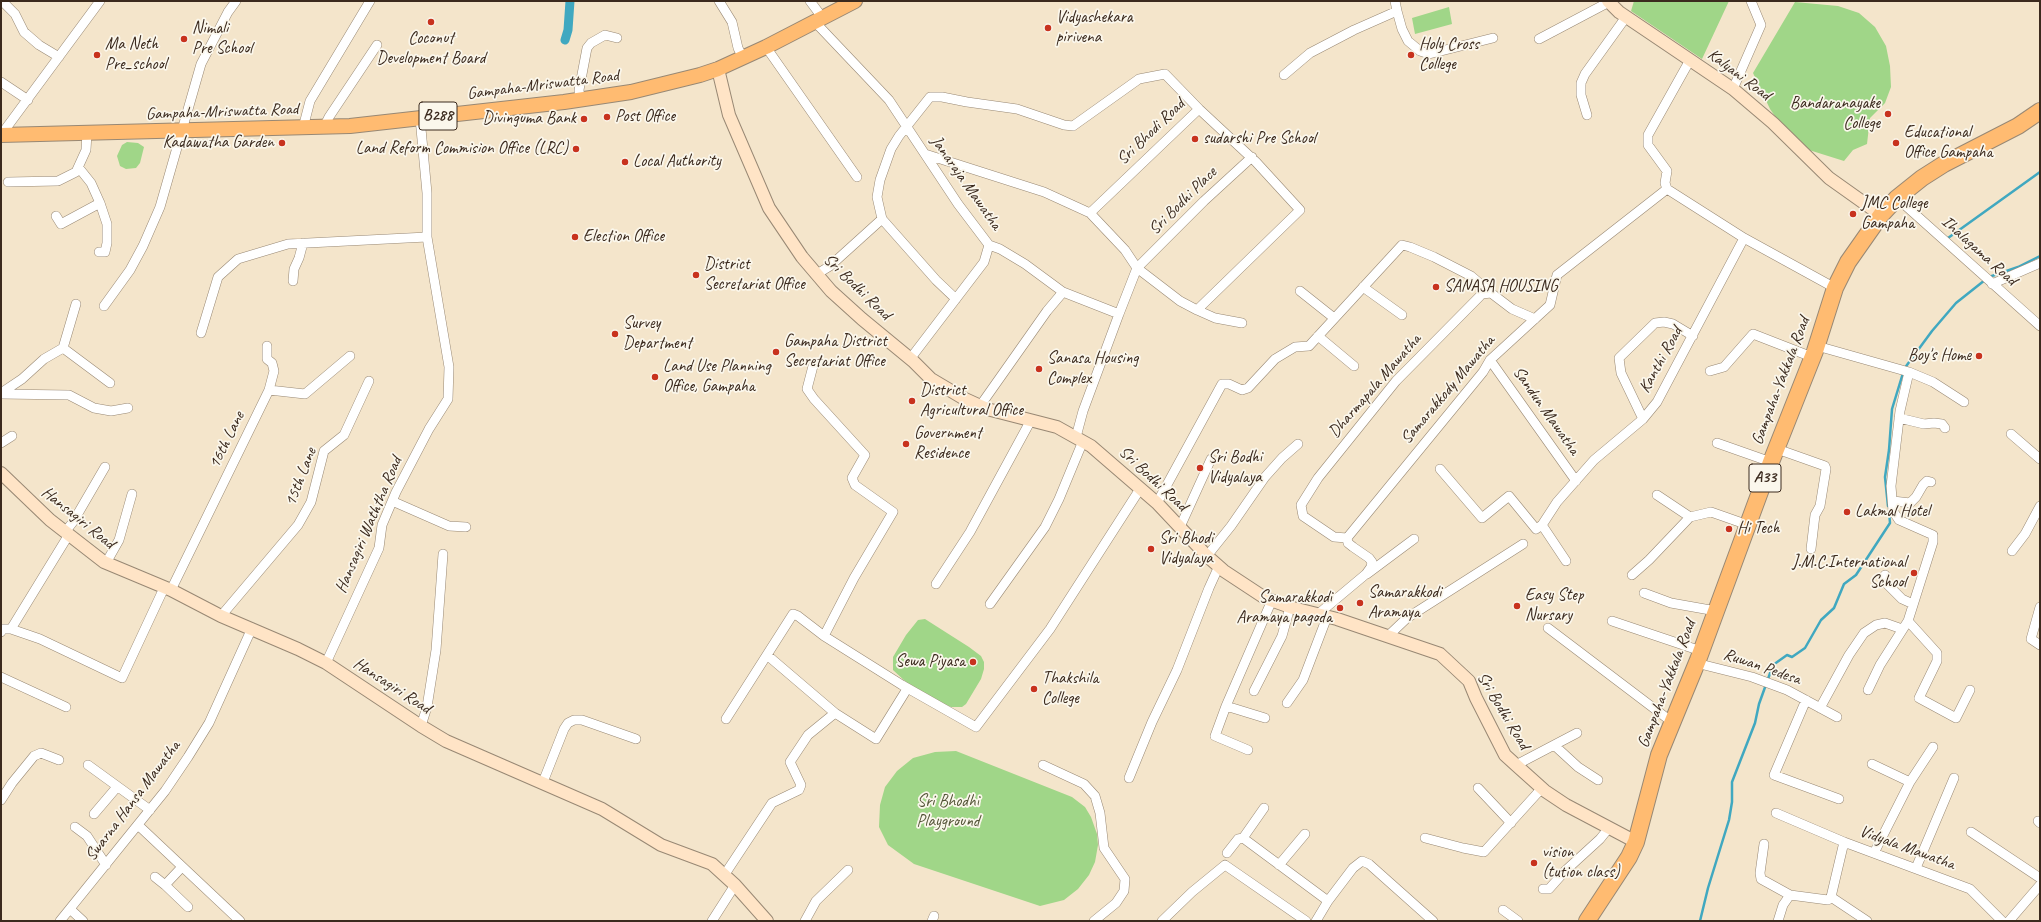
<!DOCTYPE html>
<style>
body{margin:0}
#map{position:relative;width:2041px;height:922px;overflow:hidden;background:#f4e5cb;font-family:Caveat,sans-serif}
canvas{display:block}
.frame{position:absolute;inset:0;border:2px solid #3b2a1e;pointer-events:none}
</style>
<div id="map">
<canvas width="2041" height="922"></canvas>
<div class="frame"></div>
</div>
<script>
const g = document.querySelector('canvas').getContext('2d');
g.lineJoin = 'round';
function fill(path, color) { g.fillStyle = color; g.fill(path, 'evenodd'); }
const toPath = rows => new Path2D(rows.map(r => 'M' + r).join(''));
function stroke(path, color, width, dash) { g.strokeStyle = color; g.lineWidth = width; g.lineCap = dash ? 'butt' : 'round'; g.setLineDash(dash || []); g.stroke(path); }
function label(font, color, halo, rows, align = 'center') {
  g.font = font + ' Caveat,sans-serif'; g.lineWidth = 3.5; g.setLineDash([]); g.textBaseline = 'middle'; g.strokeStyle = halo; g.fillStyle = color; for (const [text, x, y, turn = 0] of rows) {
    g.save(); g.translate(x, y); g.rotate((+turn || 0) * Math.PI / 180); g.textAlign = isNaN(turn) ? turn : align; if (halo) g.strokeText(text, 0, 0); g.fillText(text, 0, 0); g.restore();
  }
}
fill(toPath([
 [1634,1,1729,1,1702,59,1631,11],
 [1795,2,1838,6,1859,13,1875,27,1886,46,1890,66,1891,87,1885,103,1870,118,1867,144,1853,150,1844,161,1809,150,1784,129,1770,109,1753,73],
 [1449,7,1452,24,1415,34,1412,18],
 [127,142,138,143,144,147,140,163,136,168,126,169,120,166,117,156,122,145],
 [925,619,969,647,981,656,984,662,984,669,981,679,966,704,962,707,951,707,935,700,907,683,893,670,893,657,906,635,918,620],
 [956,751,1072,797,1085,807,1091,817,1097,834,1098,845,1095,862,1089,875,1078,889,1064,900,1040,906,914,864,888,845,879,827,880,805,885,787,897,771,913,758,935,752]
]), '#a0d688');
stroke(toPath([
 [1948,238,2040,172],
 [1989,277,2018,267,2040,256],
 [1904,369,1932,331,1956,303,1985,280],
 [1888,506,1885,477,1889,450,1892,409,1903,373],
 [1700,921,1708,888,1729,820,1732,802,1732,782,1755,723,1759,704,1773,665,1787,655,1792,657,1805,648,1821,620,1834,608,1844,584,1856,575,1890,523,1889,511]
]), '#40a8c0', 2.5);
stroke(toPath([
 [565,40,568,30,570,1]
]), '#40a8c0', 9);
const street = toPath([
 [2,1,15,14,24,32,39,45,59,57],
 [719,1,732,22,738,48,743,58],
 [810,1,822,17],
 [1395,1,1397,11],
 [814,21,889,100,958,204,989,245,1000,249,1025,264,1063,292,1119,314,1083,411,1076,437],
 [1539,39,1609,2],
 [766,47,857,177],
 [1284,75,1310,53,1354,30,1397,11,1402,29,1408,41,1420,51,1429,54,1493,38],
 [1,82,28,100],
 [1733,89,1761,25,1751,1],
 [580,100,579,90,587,48,591,43,605,35,617,38],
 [1199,109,1256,162,1300,210,1197,310,1180,301,1137,268,1204,201,1252,157],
 [1587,115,1581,95,1581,83,1585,74,1626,17],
 [324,127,329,117,377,45],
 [303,128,310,101,370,1],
 [1,135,100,1],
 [79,168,91,183,100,203,107,224,107,243,105,252,99,252],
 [8,182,58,181,76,172,86,150,87,133],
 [1667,189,1665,183,1667,171,1648,145,1648,135,1690,60],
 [1897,198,2040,326],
 [1090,213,1125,250,1137,268,1119,314],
 [56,216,61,224,100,203],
 [882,219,877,197,880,180,891,149,899,136,930,97,942,97,967,102,1017,109,1064,125,1073,126,1139,79,1165,74,1199,109,1090,213,1044,192,925,154],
 [817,274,830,266,882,219,936,280,956,299],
 [293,281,294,269,299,258,303,243],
 [1992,284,2040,263],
 [1363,287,1402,315],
 [1300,291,1334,318],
 [104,306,130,270,143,246,160,207,201,64,228,12,236,1],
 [1197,310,1215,318,1242,323],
 [201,333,218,277,238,259,288,244,427,237,427,193,420,118],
 [1318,336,1354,366],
 [267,346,267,359,272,363,274,371,269,390],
 [1817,346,1909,372,1933,382,1964,402],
 [63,348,110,383],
 [910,359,984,262,989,245],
 [1490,360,1576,481],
 [813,366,807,389,814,399,865,455,852,478,855,485,893,512,854,578,824,636],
 [1710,371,1724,367,1753,334,1812,357],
 [1,393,22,379,44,359,63,348,76,304],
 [1,394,69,395,94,408,111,411,128,408],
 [980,406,1047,311,1063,292],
 [1899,418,1924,424,1934,423,1942,424,1945,428],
 [1643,419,1621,373,1619,358,1655,323,1664,322,1673,324,1693,336],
 [2011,434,2040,459],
 [1,443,12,436],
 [1717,443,1771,462],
 [1777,449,1825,466,1826,469,1820,506,1815,515,1811,549],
 [1440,469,1482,518,1509,496,1536,529,1542,525],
 [1657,495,1690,517,1711,512,1748,525],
 [392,501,449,526,466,527],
 [1893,501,1910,503,1916,497,1923,485,1927,481,1931,482],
 [1157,503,1222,384,1229,384,1242,390,1248,388,1275,359,1295,347,1309,346,1402,245,1410,247,1434,257,1471,276,1491,293],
 [1180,527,1211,459],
 [65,532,73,522,105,467],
 [1347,538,1334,537,1303,516,1301,505,1318,478,1396,381,1482,294,1491,293,1512,309,1535,319],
 [2012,551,2025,534,2040,506],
 [1207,556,1231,526,1265,477,1282,458,1298,444],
 [1566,561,1542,525,1557,502,1594,460,1643,419,1657,402,1744,238,1835,288],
 [106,563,119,540,132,494],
 [1367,574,1414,539],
 [1632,575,1649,560,1690,517],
 [1885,575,1884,581,1902,599,1913,604],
 [936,584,970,532,1031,420],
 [171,590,269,390,305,394,350,356],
 [1644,593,1671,603,1716,611],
 [990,604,1045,527,1059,499,1083,441],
 [2040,607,2031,639,2040,645],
 [1317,615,1366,574,1371,567,1372,562,1369,558,1353,547,1348,543,1347,538,1483,372,1490,360,1550,305,1557,275,1667,189,1744,238],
 [221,616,298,525,311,502,324,451,344,435,369,381],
 [1612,621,1701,651],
 [1908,621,1937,653,1937,661,1919,698,1956,718,1970,690],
 [1548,628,1672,722],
 [11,629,40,639,122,678,164,588],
 [1,632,2,629,11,629,68,536],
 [1388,636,1407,618,1523,544],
 [767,655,835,713],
 [326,663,379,548,382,525,396,492,429,429,448,399,449,367,427,237],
 [1696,663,1752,677,1787,690,1837,717],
 [1,677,66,707],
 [1868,690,1880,665,1908,621,1933,542,1933,535,1899,520,1893,511,1891,486,1900,411,1909,372],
 [1254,691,1282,636,1290,607],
 [1806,700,1774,775,1839,799],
 [1287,703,1303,680,1327,617],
 [1226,706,1265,718],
 [1820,708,1849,655,1864,633,1876,625,1885,623,1902,629],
 [726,719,793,614,798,616,824,636,902,685,976,727,1050,629,1140,489],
 [421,726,427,707,436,650,443,554],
 [1554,745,1578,767,1598,780],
 [1248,750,1215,736,1226,706,1272,600],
 [1872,764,1910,782],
 [88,765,150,810],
 [1043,765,1084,784,1095,796,1100,813,1104,848,1125,879,1124,891,1116,903,1094,921],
 [1516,765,1577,733],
 [1129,778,1152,722,1177,670,1209,588,1219,566],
 [543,782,564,729,568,723,574,720,582,720,636,739],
 [1478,788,1511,823],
 [1,800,12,783,34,756,41,753,59,760],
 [1776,813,1844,842],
 [94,814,117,787],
 [2038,821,2040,823],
 [138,825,240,921],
 [75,827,87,836,106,865],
 [1971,832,2040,878],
 [1243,838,1328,901],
 [1425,838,1463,848,1484,852,1542,788],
 [1764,844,1760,873,1761,879,1790,895],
 [1227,853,1238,839,1243,838,1264,808],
 [1874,853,1910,782,1933,747],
 [1279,865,1305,834],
 [182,867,165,885,188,907],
 [1916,868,1954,778],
 [725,874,772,803,799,790,801,785,790,762,808,735,835,713,876,739,907,689],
 [155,877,165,885],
 [1543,889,1549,889,1565,871,1600,839,1608,829],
 [1831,897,1867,921],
 [70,909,83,921],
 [1503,910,1518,921],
 [60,921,165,791,188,757,209,723,252,628],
 [712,921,735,885],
 [805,921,816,901,848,870],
 [932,921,934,916],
 [1162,921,1192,892,1225,865,1306,921],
 [1316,921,1328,901,1353,868,1362,861,1369,864,1433,921],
 [1778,921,1783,905,1790,895,1828,900,1831,897,1844,842,1970,889,2002,921],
 [2009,921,2040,885]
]);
const secondary = toPath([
 [1608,1,1619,12,1733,89,1773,123,1829,178,1881,215],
 [718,69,729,115,769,208,802,257,831,291,862,319,913,361,931,379,963,398,987,409,1057,427,1091,446,1157,503,1207,556,1224,571,1265,598,1293,608,1337,619,1440,654,1469,681,1476,698,1505,755,1516,765,1545,791,1566,805,1636,842],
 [1,473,50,520,104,562,171,590,221,616,298,649,326,663,421,726,446,741,602,809,661,845,712,864,735,885,767,921]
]);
const primary = toPath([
 [1,135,350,126,564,102,631,92,700,75,718,69,766,47,855,1]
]);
const highway = toPath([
 [1587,921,1629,857,1636,842,1659,755,1698,660,1771,462,1815,351,1835,288,1848,262,1881,215,1897,198,1922,178,1944,164,2018,126,2040,111]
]);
stroke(street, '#988874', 10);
stroke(secondary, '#988874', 14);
stroke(primary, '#988874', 16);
stroke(highway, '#988874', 18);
stroke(street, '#fff', 9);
stroke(secondary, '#ffe4c6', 12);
stroke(primary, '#ffbb71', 14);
stroke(highway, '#ffbb71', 16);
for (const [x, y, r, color] of [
 [431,22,4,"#c8321e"],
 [1048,28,4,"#c8321e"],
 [184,39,4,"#c8321e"],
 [97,55,4,"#c8321e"],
 [1411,55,4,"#c8321e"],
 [1888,114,4,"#c8321e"],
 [607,117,4,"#c8321e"],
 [584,119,4,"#c8321e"],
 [1195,139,4,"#c8321e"],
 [282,143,4,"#c8321e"],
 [1896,143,4,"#c8321e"],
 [576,149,4,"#c8321e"],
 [625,162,4,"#c8321e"],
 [1853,214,4,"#c8321e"],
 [575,237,4,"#c8321e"],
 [696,275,4,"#c8321e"],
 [1436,287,4,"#c8321e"],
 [615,334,4,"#c8321e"],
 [776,352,4,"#c8321e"],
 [1979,356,4,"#c8321e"],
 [1039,369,4,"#c8321e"],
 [655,377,4,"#c8321e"],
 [912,401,4,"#c8321e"],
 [906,444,4,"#c8321e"],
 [1200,468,4,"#c8321e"],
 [1847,512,4,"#c8321e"],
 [1729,529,4,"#c8321e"],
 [1151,549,4,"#c8321e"],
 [1914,573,4,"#c8321e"],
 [1360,603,4,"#c8321e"],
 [1517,606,4,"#c8321e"],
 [1340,608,4,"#c8321e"],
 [973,662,4,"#c8321e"],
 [1034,689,4,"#c8321e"],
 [1534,863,4,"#c8321e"]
]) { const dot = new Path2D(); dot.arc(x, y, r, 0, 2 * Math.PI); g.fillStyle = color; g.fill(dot); stroke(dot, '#fbf7ec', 1.5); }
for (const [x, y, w] of [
 [438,116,38],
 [1765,478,32]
]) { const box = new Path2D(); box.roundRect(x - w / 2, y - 14, w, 28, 3); g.fillStyle = '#fbf7ec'; g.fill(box); stroke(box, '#3b2a1e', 1); }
label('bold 16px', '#3b2a1e', null, [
 ["B288",438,116],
 ["A33",1765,478]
]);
label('17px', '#3b2a1e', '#fbf7ec', [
 ["Vidyashekara",1056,18],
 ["pirivena",1056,38],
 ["Nimali",192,29],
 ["Pre School",192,49],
 ["Coconut",431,39,"center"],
 ["Development Board",431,59,"center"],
 ["Ma Neth",105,45],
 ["Pre_school",105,65],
 ["Holy Cross",1419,45],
 ["College",1419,65],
 ["Bandaranayake",1880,104,"right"],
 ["College",1880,124,"right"],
 ["Post Office",615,117],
 ["Divinguma Bank",576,119,"right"],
 ["Educational",1904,133],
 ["Office Gampaha",1904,153],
 ["sudarshi Pre School",1203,139],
 ["Kadawatha Garden",274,143,"right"],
 ["Land Reform Commision Office (LRC)",568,149,"right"],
 ["Local Authority",633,162],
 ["JMC College",1861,204],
 ["Gampaha",1861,224],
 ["Election Office",583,237],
 ["District",704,265],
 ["Secretariat Office",704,285],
 ["SANASA HOUSING",1444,287],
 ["Survey",623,324],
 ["Department",623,344],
 ["Gampaha District",784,342],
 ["Secretariat Office",784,362],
 ["Boy's Home",1971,356,"right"],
 ["Sanasa Housing",1047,359],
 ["Complex",1047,379],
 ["Land Use Planning",663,367],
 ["Office, Gampaha",663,387],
 ["District",920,391],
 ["Agricultural Office",920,411],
 ["Government",914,434],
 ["Residence",914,454],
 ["Sri Bodhi",1208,458],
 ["Vidyalaya",1208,478],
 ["Lakmal Hotel",1855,512],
 ["Hi Tech",1737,529],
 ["Sri Bhodi",1159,539],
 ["Vidyalaya",1159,559],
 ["J.M.C.International",1906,563,"right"],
 ["School",1906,583,"right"],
 ["Samarakkodi",1368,593],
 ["Aramaya",1368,613],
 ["Easy Step",1525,596],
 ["Nursary",1525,616],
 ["Samarakkodi",1332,598,"right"],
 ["Aramaya pagoda",1332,618,"right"],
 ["Sewa Piyasa",965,662,"right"],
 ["Thakshila",1042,679],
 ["College",1042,699],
 ["vision",1542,853],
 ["(tution class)",1542,873]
], 'left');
label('17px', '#3b2a1e', '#fbf7ec', [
 ["Kalyani Road",1739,75,37],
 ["Gampaha-Mriswatta Road",543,85,-7],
 ["Gampaha-Mriswatta Road",222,112,-2],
 ["Sri Bhodi Road",1151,132,-44],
 ["Janaraja Mawatha",966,183,55],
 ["Sri Bodhi Place",1183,201,-45],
 ["Ihalagama Road",1979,251,42],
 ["Sri Bodhi Road",857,287,44],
 ["Kanthi Road",1661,360,-61],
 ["Gampaha-Yakkala Road",1781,381,-69],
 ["Dharmapala Mawatha",1375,386,-49],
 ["Samarakkody Mawatha",1448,390,-50],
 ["Sandun Mawatha",1546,411,55],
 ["16th Lane",227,440,-64],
 ["15th Lane",301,477,-69],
 ["Sri Bodhi Road",1153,479,43],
 ["Hansagiri Road",78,518,39],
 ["Hansagiri Waththa Road",369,525,-67],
 ["Ruwan Pedesa",1762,667,19],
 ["Gampaha-Yakkala Road",1667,684,-69],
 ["Hansagiri Road",392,686,33],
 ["Sri Bodhi Road",1503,711,59],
 ["Swarna Hansa Mawatha",133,801,-53],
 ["Vidyala Mawatha",1907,848,20]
]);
label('17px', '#545538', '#fbf7ec', [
 ["Sri Bhodhi",948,802],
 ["Playground",948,822]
]);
</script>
